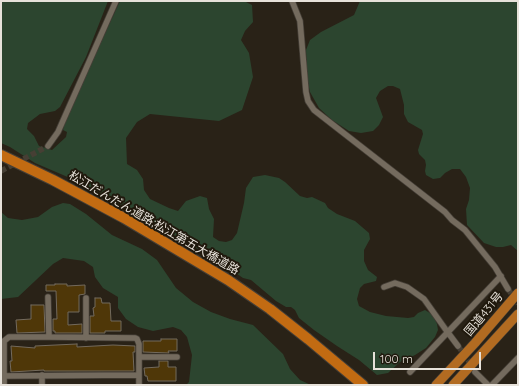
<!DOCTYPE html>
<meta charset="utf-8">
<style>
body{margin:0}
#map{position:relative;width:519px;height:386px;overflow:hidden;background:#292217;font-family:Quicksand,sans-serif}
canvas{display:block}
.frame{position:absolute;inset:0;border:2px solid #e7e2da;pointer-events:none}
.scale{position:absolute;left:373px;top:352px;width:108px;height:18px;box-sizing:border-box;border:2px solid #e7e2da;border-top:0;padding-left:5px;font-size:12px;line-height:14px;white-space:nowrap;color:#e7e2da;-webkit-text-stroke:3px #20190d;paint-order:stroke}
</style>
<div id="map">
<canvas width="519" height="386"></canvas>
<div class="frame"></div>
<div class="scale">100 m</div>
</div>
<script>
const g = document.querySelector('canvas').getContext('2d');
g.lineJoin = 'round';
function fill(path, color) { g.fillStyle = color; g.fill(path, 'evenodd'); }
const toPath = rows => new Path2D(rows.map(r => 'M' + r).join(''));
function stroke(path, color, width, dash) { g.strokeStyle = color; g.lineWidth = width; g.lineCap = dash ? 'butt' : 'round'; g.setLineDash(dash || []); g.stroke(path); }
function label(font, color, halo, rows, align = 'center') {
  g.font = font + ' Quicksand,"Noto Sans JP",sans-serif'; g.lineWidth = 4; g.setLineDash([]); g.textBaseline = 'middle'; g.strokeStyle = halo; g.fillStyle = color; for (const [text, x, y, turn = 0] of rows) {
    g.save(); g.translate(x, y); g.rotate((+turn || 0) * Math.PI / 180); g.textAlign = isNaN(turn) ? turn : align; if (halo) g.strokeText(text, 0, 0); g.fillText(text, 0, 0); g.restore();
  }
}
fill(toPath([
 [1,1,108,1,86,57,60,107,55,111,40,114,28,123,27,129,34,136,39,146,52,150,66,137,67,132,63,130,65,120,120,1,244,1,252,5,253,22,245,31,241,40,249,53,253,77,242,110,219,121,150,114,137,122,126,138,127,164,137,170,143,179,144,190,150,199,169,208,178,211,186,201,200,196,207,198,209,209,214,219,213,237,219,241,226,242,232,240,237,233,244,203,246,188,253,177,265,175,279,178,285,182,300,196,307,198,312,197,325,203,328,208,337,214,355,221,369,233,370,239,364,250,364,261,368,270,377,277,376,281,364,284,360,288,357,299,359,306,370,312,386,316,408,318,414,317,418,313,425,310,433,315,437,324,438,330,435,337,426,348,415,355,400,362,388,373,377,375,359,360,337,346,314,330,299,318,295,310,291,307,286,307,276,301,251,280,243,278,217,260,153,223,70,178,35,163,10,147,1,143],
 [360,1,518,1,518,251,511,245,503,247,496,247,484,243,467,225,466,209,469,200,470,188,466,177,460,169,452,169,445,173,440,178,433,179,426,175,425,171,426,165,425,160,419,154,418,150,423,134,422,130,408,122,404,114,404,105,400,89,393,86,388,86,380,91,376,98,383,117,379,125,373,131,361,133,349,131,332,120,319,108,310,92,307,78,306,50,310,40,321,32,354,15],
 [63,203,70,204,86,214,112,235,142,249,157,260,176,288,193,302,211,312,230,319,253,325,283,354,290,369,300,380,311,385,186,385,189,382,192,355,187,337,181,330,173,327,153,331,138,327,126,319,118,308,118,297,103,288,95,277,93,267,84,261,63,258,53,264,18,297,1,299,1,212,8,218,22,220,38,217,52,207]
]), '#2c452f');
const building = toPath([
 [55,284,67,284,67,286,85,285,85,294,79,295,79,312,68,312,68,325,82,324,82,333,55,333,55,331,53,331,53,319,57,319,56,291,46,291,46,285,55,285,55,284],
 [95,298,101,298,102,303,110,303,111,321,121,321,121,331,105,331,105,333,90,333,90,316,94,316,93,308,95,307,95,298],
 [31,305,44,305,45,332,17,333,16,320,31,319,31,305],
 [161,339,177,339,177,351,168,351,169,353,143,352,143,341,161,341,161,339],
 [77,344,77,347,113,345,135,346,135,352,133,352,134,371,44,371,44,370,11,372,10,361,12,361,11,346,35,348,35,346,77,344],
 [159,361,168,361,168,367,176,367,176,381,148,381,147,376,145,376,144,368,159,367,159,361]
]);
fill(building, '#4f3708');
stroke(building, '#736a5d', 1);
stroke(toPath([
 [1,171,48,146],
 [508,289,518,304],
 [458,346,472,366]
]), '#463f34', 5.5, [5.5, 3]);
const minor = toPath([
 [292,1,300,21,306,92,308,101,314,110,445,212,452,220,465,230,495,267,508,289],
 [48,146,58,132,116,1],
 [384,287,395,283,407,287,424,299,446,330],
 [48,297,49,337],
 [86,298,86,338],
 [449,334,458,346],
 [139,357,177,357],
 [410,372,501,276],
 [475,372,488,385],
 [42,375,42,385],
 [2,376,139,375],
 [4,385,4,341,9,337,49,337,135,338,137,339,139,344,139,385],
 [492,385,518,358]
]);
const trunk = toPath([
 [436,385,475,343,518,293],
 [453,385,518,314]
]);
const motorway = toPath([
 [1,155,53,180,124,218,228,280,270,309,308,339,363,385]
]);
stroke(minor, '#453f37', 7);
stroke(trunk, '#453f37', 10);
stroke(motorway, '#453f37', 12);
stroke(minor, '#746b5e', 5.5);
stroke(trunk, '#b26b21', 9);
stroke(motorway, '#c26b12', 10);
label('12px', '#e7e2da', '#20190d', [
 ["松江だんだん道路;松江第五大橋道路",154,223,30],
 ["国道431号",484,314,-50]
]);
</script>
